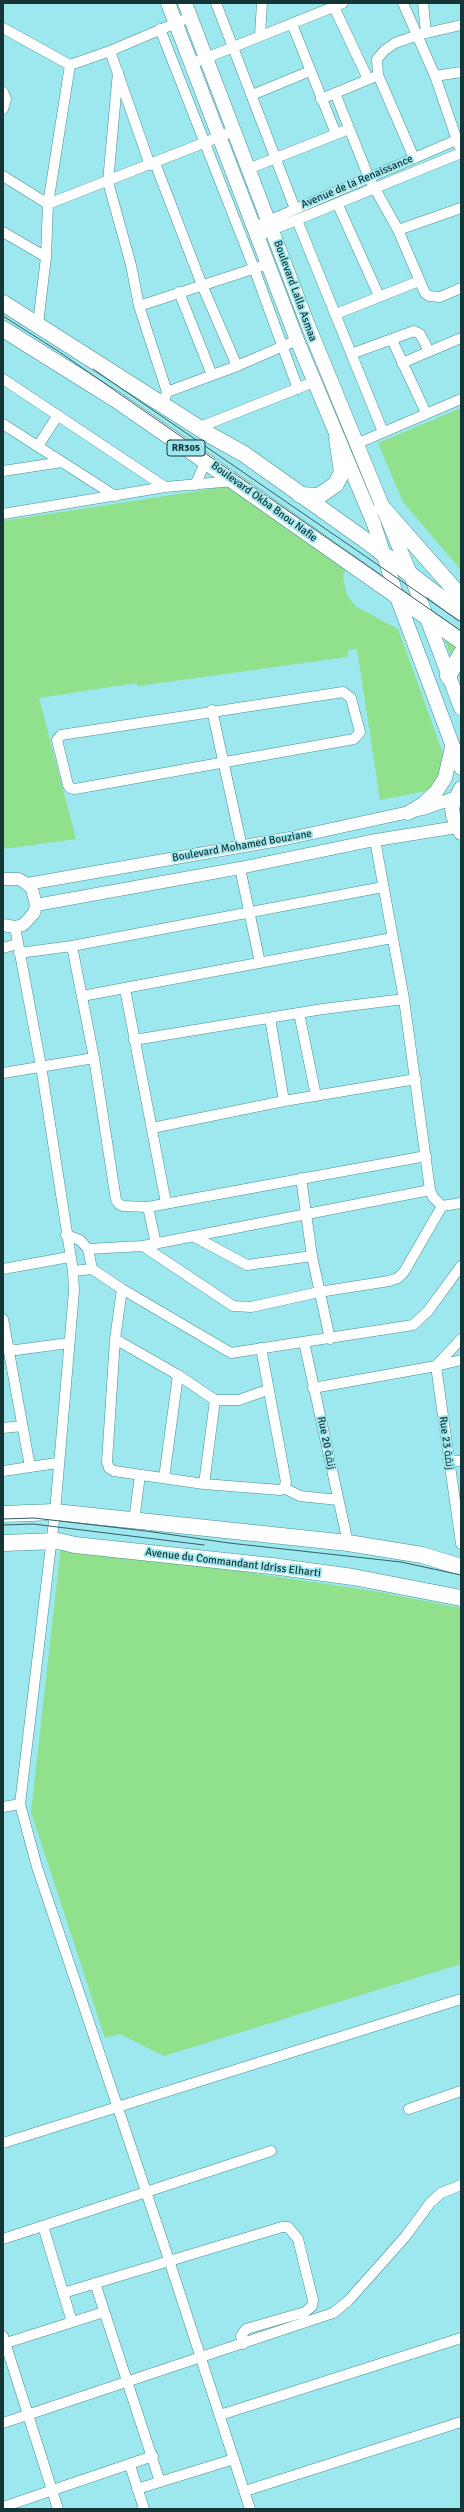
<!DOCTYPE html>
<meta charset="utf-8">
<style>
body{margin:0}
#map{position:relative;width:464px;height:2512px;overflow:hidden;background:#9de7ee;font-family:Signika,sans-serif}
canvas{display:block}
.frame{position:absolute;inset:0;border:4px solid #153436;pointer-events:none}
</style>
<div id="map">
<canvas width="464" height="2512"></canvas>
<div class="frame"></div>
</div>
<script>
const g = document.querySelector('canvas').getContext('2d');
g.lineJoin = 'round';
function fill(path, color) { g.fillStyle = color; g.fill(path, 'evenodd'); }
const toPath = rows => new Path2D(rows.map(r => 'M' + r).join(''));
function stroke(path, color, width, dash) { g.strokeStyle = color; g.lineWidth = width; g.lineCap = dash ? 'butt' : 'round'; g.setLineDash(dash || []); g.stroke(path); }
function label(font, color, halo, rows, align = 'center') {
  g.font = font + ' Signika,Cairo,sans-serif'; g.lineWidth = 3.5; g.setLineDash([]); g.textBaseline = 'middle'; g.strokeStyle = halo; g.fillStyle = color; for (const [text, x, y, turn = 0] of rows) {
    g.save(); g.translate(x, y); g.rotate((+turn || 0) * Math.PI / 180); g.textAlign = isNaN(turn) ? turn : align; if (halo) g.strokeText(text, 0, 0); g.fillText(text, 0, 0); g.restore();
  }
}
fill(toPath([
 [461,408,461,570,403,502,378,443],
 [227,478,347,566,343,577,347,595,355,606,398,629,452,778,447,787,380,800,357,649,348,650,347,657,138,686,136,683,39,698,76,839,3,849,3,521,211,489],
 [442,633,461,647,461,682],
 [61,1545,374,1591,461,1608,461,1964,164,2056,120,2034,105,2038,31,1812]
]), '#91e08b');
const minor = toPath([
 [216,3,295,209],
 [403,3,435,76,459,146],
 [423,3,426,33],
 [334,7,368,79],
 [292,24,336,134],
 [3,28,70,65,110,51,190,17],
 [160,29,254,268,298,389],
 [260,35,262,3],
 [110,51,150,165],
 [191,64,343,3],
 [118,72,108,182,131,265,139,306,167,392],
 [435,76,461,72],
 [3,92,6,99,3,109],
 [335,93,369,178,398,230,425,293,429,296,440,297,461,288],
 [252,95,310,71],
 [321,99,374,77],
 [414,158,378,75,377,59,385,50,395,43,418,35,461,25],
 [155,163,202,285,237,366],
 [248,169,349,129],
 [3,176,48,204,234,131],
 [338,205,379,296],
 [297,220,383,432],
 [254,227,461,138],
 [398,230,461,208],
 [3,232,46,257],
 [257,236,461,153],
 [179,292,212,375],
 [139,306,268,264],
 [336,314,419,281],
 [38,324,46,257,48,204,70,65],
 [392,340,426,413],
 [351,354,414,331,420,334,429,351],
 [402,363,461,338],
 [3,379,165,487],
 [165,398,167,392,237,366,297,340],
 [3,424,115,496],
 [200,427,314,382],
 [356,444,461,399],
 [38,446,58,415],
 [3,471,62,462],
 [195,485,206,461],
 [3,514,165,487,234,481],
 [343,692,351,698,360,732,354,739,75,789,70,788,68,785,57,740,61,735,343,692],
 [212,710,242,847],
 [375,840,404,999,430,1190,433,1197,442,1206],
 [240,868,260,963],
 [15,927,41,1066,73,1271,74,1291,55,1512,20,1804,37,1867,169,2260,250,2509],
 [72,946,94,1058,116,1200,119,1204,123,1206,148,1207,426,1156],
 [3,948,17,944],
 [19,953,72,946,383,887],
 [125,989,166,1203],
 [82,996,392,938],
 [299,1013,316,1096],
 [270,1018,284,1101],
 [134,1040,323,1009,404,999],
 [3,1073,94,1058],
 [152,1128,284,1101,416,1079],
 [301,1178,312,1256,330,1339],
 [148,1207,156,1244],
 [66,1235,80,1240,88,1249,143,1246,430,1190],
 [193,1236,247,1265,312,1256],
 [143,1246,233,1306,251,1307,319,1292,389,1281,398,1278,404,1272,442,1206,461,1203],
 [88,1249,92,1269],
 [3,1269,69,1257],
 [73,1271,92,1269,122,1289,231,1353,413,1325,428,1311,461,1266],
 [122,1289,115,1339,107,1462,109,1468,114,1471,204,1484,280,1490,284,1488,286,1482,261,1348],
 [3,1319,30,1467],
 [115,1339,178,1375,215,1400,239,1400,267,1390],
 [304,1342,348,1543],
 [3,1347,16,1350,69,1343],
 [461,1360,436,1366,461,1544],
 [313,1388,436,1366,461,1339],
 [3,1428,22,1426],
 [448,1460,461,1461],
 [3,1471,57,1463],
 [164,1478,178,1375],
 [204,1484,215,1400],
 [284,1488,300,1496,338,1500],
 [134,1521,140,1475],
 [3,1807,20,1804],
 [409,2109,461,2091],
 [3,2143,461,1999],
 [43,2226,72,2322],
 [3,2239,271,2151],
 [95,2283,160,2482],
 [63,2293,282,2227,288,2227,298,2239,313,2300,312,2306,305,2312,246,2329,241,2336,243,2344],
 [3,2336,58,2509],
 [3,2344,104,2312],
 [220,2415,461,2338],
 [3,2423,333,2313,348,2301,405,2237,430,2203,441,2193,461,2185],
 [130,2465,144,2509],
 [137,2489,234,2459],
 [245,2491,461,2422],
 [3,2507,153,2456]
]);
const tertiary = toPath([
 [3,879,19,879,27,884,32,889,36,905,34,913,23,925,15,927,3,925],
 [27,884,290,838,423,809,454,798],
 [36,905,240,868,370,841,457,827]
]);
const secondary = toPath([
 [168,3,297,340,374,524,397,597,461,768],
 [185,3,308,325,411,576,461,708],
 [461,788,452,807,453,816,461,833],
 [408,813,423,804,436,792,445,778,452,747]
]);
const primary = toPath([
 [3,303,210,435,244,454,365,540,461,613],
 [3,329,115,399,192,452,461,641],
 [300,495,319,496,336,484,342,472,337,439],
 [382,507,461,597],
 [448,676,461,654],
 [3,1514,55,1512,348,1543,422,1555,461,1567],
 [3,1543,58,1541,75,1545,272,1566,353,1577,461,1598]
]);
stroke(minor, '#458f95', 11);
stroke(tertiary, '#458f95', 13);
stroke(secondary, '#458f95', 15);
stroke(primary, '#458f95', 17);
stroke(minor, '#fff', 10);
stroke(tertiary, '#fff', 12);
stroke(secondary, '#fff', 14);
stroke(primary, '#fff', 16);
stroke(toPath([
 [3,316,58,351,461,631],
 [93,369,461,622],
 [3,1519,34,1518,146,1531,229,1543,401,1562,461,1575],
 [3,1525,33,1524,204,1545]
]), '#355e61', 1);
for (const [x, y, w] of [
 [186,448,38]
]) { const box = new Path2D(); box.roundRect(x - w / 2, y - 8, w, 16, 3); g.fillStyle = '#9de7ee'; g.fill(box); stroke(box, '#153436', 1); }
label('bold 10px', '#153436', null, [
 ["RR305",186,448]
]);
label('11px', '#153436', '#9de7ee', [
 ["Avenue de la Renaissance",357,182,-23],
 ["Boulevard Lalla Asmaa",295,291,70],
 ["Boulevard Okba Bnou Nafie",264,502,36],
 ["Boulevard Mohamed Bouziane",242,846,-10],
 ["Rue 20 زنقة",326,1443,78],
 ["Rue 23 زنقة",446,1443,82],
 ["Avenue du Commandant Idriss Elharti",233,1563,7]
]);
</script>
